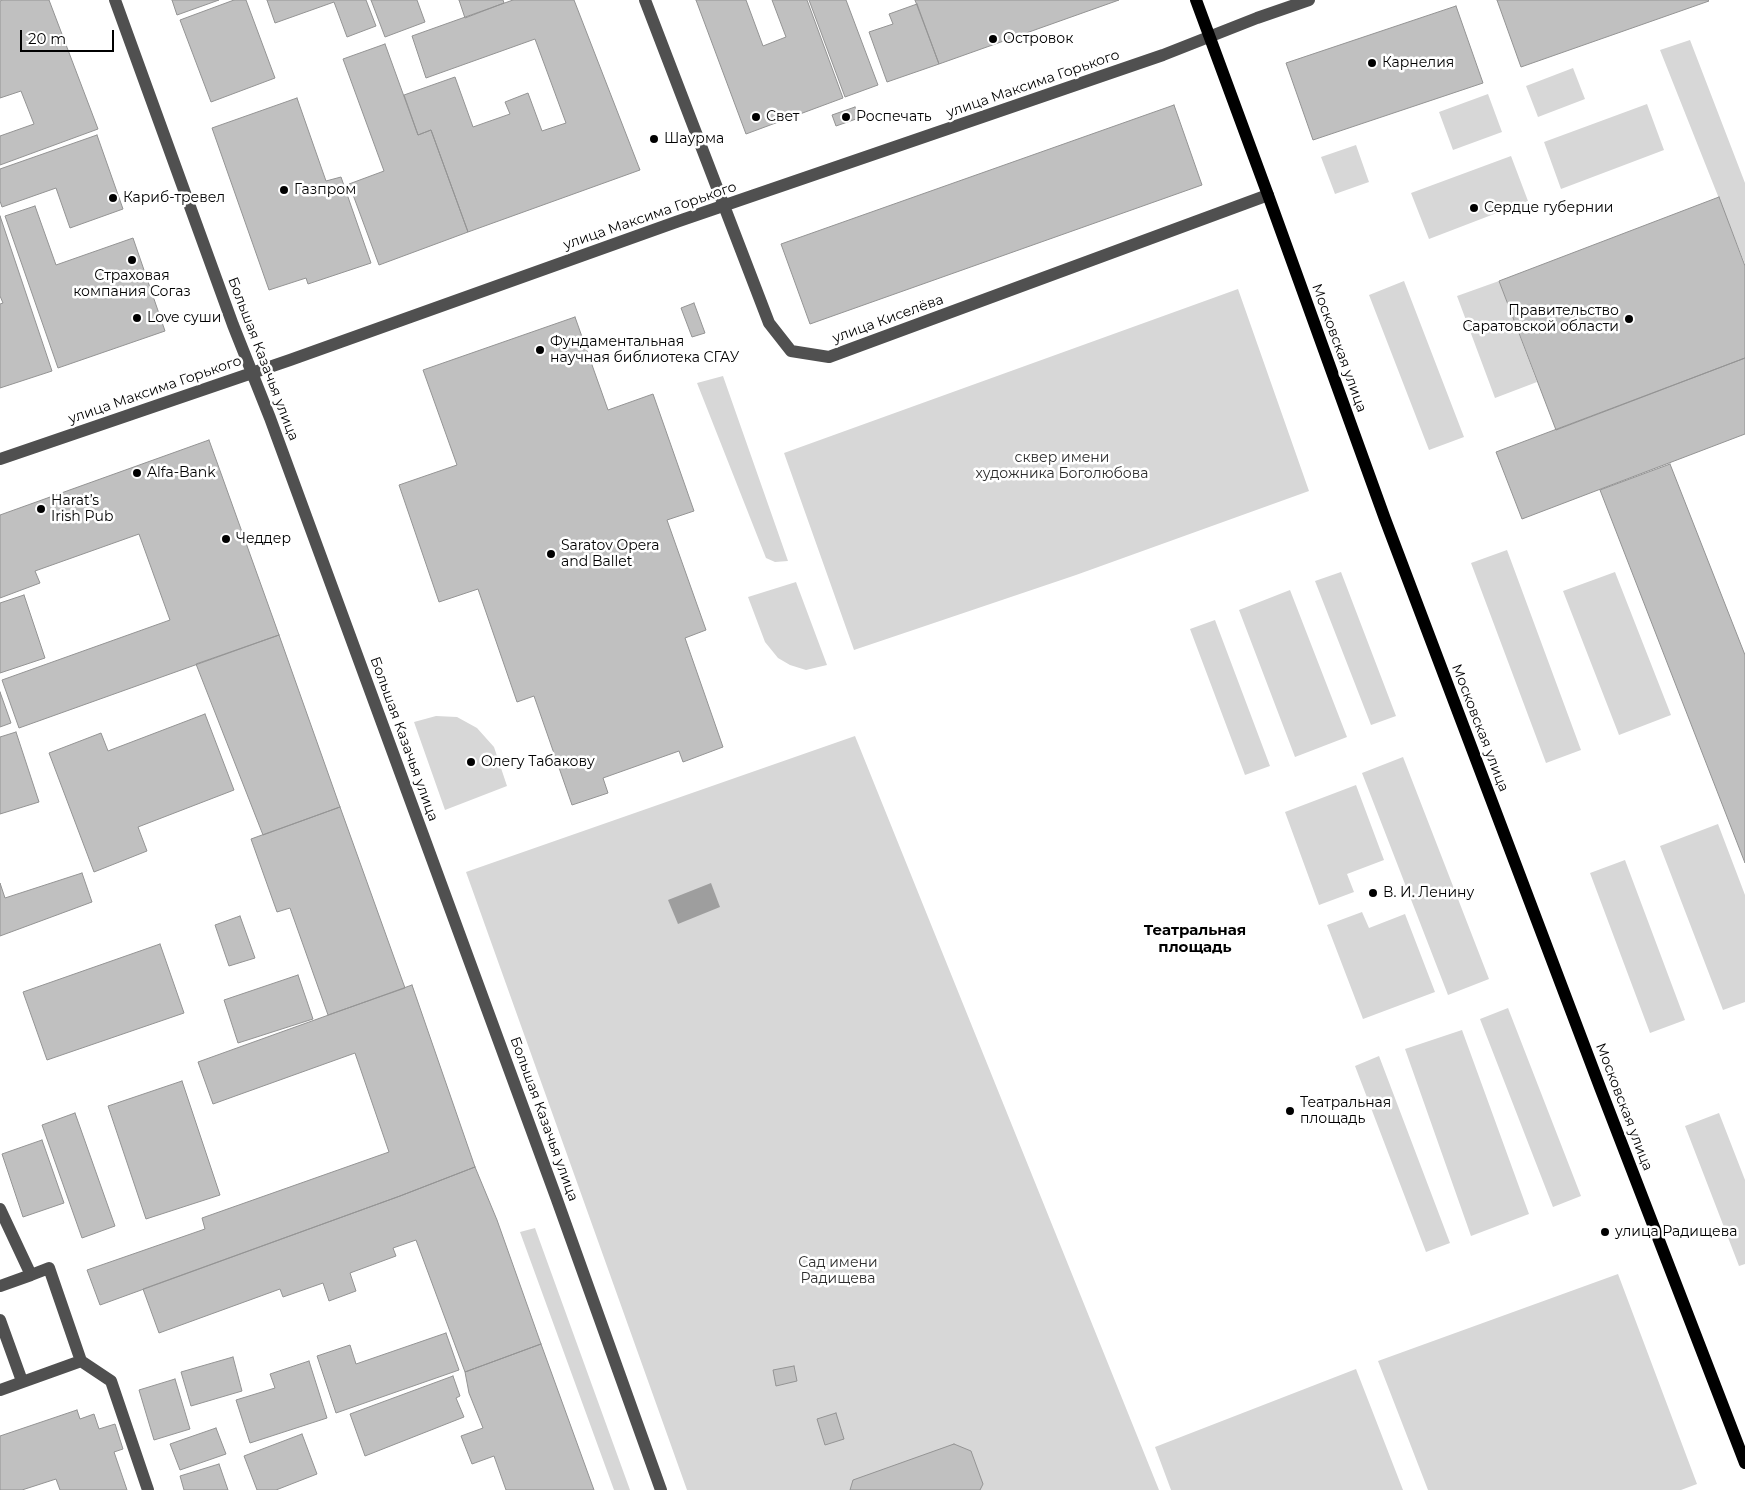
<!DOCTYPE html>
<meta charset="utf-8">
<style>
body{margin:0}
#map{position:relative;width:1745px;height:1490px;overflow:hidden;background:#fff;font-family:Montserrat,sans-serif}
canvas{display:block}
.scale{position:absolute;left:20px;top:30px;width:94px;height:22px;box-sizing:border-box;border:2px solid #000;border-top:0;padding-left:6px;font-size:15px;line-height:18px;white-space:nowrap;color:#000;-webkit-text-stroke:4px #fff;paint-order:stroke}
</style>
<div id="map">
<canvas width="1745" height="1490"></canvas>
<div class="scale">20 m</div>
</div>
<script>
const g = document.querySelector('canvas').getContext('2d');
g.lineJoin = 'round';
function fill(path, color) { g.fillStyle = color; g.fill(path, 'evenodd'); }
const toPath = rows => new Path2D(rows.map(r => 'M' + r).join(''));
function stroke(path, color, width, dash) { g.strokeStyle = color; g.lineWidth = width; g.lineCap = dash ? 'butt' : 'round'; g.setLineDash(dash || []); g.stroke(path); }
function label(font, color, halo, rows, align = 'center') {
  g.font = font + ' Montserrat,sans-serif'; g.lineWidth = 5; g.setLineDash([]); g.textBaseline = 'middle'; g.strokeStyle = halo; g.fillStyle = color; for (const [text, x, y, turn = 0] of rows) {
    g.save(); g.translate(x, y); g.rotate((+turn || 0) * Math.PI / 180); g.textAlign = isNaN(turn) ? turn : align; if (halo) g.strokeText(text, 0, 0); g.fillText(text, 0, 0); g.restore();
  }
}
fill(toPath([
 [1690,40,1745,183,1745,264,1660,50],
 [1573,68,1585,99,1538,117,1526,86],
 [1488,94,1502,132,1453,150,1439,112],
 [1647,104,1664,150,1561,189,1544,142],
 [1356,145,1369,182,1335,194,1321,157],
 [1511,156,1528,201,1429,239,1411,193],
 [1404,281,1464,437,1429,450,1369,295],
 [1499,281,1537,382,1495,398,1457,296],
 [1238,289,1309,491,1076,575,854,650,784,453],
 [723,376,788,561,775,562,766,558,697,383],
 [1507,550,1581,750,1546,763,1471,563],
 [1341,572,1396,716,1371,725,1315,581],
 [1615,572,1671,715,1619,735,1563,591],
 [796,582,827,665,806,670,790,665,778,658,765,642,748,597],
 [1290,590,1347,737,1295,757,1239,610],
 [1215,620,1270,766,1245,775,1190,629],
 [436,716,457,717,477,728,494,747,507,786,445,810,414,722],
 [855,736,1159,1490,687,1490,466,872],
 [1403,757,1489,979,1448,995,1362,773],
 [1356,785,1384,860,1347,874,1354,892,1319,905,1285,812],
 [1718,824,1745,895,1745,1002,1723,1010,1660,846],
 [1625,860,1685,1020,1650,1033,1590,873],
 [1362,912,1369,928,1405,914,1435,992,1363,1019,1327,925],
 [1508,1008,1581,1196,1553,1207,1480,1019],
 [1462,1030,1529,1214,1471,1236,1405,1049],
 [1379,1056,1450,1243,1426,1252,1355,1066],
 [1719,1113,1745,1180,1745,1264,1739,1266,1685,1126],
 [535,1228,630,1490,614,1490,520,1232],
 [1618,1274,1697,1484,1681,1490,1428,1490,1378,1361],
 [1356,1369,1403,1490,1171,1490,1155,1447]
]), '#d7d7d7');
fill(toPath([
 [711,883,720,907,678,924,668,900]
]), '#9e9e9e');
const building = toPath([
 [2,0,49,0,98,129,0,165,0,136,34,124,21,91,0,98,0,1,2,0],
 [172,0,219,0,177,15,172,0],
 [234,0,246,0,275,78,211,102,180,20,234,0],
 [267,0,366,0,376,26,347,37,334,2,275,23,267,0],
 [371,0,417,0,425,22,385,37,371,0],
 [459,0,503,0,504,3,465,18,459,0],
 [513,0,574,0,640,170,468,232,431,130,418,135,404,95,455,77,473,127,510,114,505,102,528,93,542,131,566,123,535,39,426,78,412,36,513,0],
 [696,0,746,0,763,46,786,37,772,0,807,0,843,98,746,134,696,0],
 [809,0,846,0,878,85,845,97,809,0],
 [915,0,1119,0,939,64,915,0],
 [1497,0,1708,0,1709,1,1521,67,1497,0],
 [917,4,939,64,887,82,869,32,893,24,889,14,917,4],
 [1456,6,1483,83,1313,140,1286,63,1456,6],
 [385,44,418,135,431,130,468,232,379,265,349,184,384,171,343,59,385,44],
 [297,98,326,181,341,177,371,263,308,284,306,278,269,290,212,128,297,98],
 [1174,105,1202,185,810,324,781,244,1174,105],
 [855,107,859,118,836,126,832,115,855,107],
 [97,135,123,209,70,228,56,188,2,207,0,201,0,169,97,135],
 [1719,197,1745,266,1745,358,1556,430,1499,281,1719,197],
 [35,206,56,265,133,238,165,331,58,368,5,216,35,206],
 [0,216,52,371,0,388,0,304,3,303,0,296,0,216],
 [694,303,705,333,692,337,681,308,694,303],
 [575,317,608,410,653,394,694,511,667,520,706,630,685,638,723,747,683,762,679,751,603,778,608,793,572,805,534,696,517,702,478,589,439,602,399,485,457,465,423,370,575,317],
 [1745,358,1745,434,1522,519,1496,452,1745,358],
 [209,440,279,635,19,728,2,680,170,620,139,534,35,571,40,583,0,598,0,515,209,440],
 [1670,464,1745,655,1745,863,1600,490,1670,464],
 [24,595,45,658,0,673,0,603,24,595],
 [279,635,340,807,263,835,196,664,279,635],
 [0,692,11,723,0,727,0,692],
 [205,714,234,790,138,827,147,851,94,872,49,753,101,733,108,751,205,714],
 [16,732,39,802,0,814,0,737,16,732],
 [340,807,405,988,328,1015,290,908,277,912,251,839,340,807],
 [82,873,92,902,0,936,0,883,5,898,82,873],
 [240,916,255,958,229,966,215,925,240,916],
 [160,944,184,1013,47,1060,23,992,160,944],
 [298,975,313,1019,238,1043,224,1000,298,975],
 [412,985,475,1167,400,1196,100,1305,87,1270,205,1229,202,1218,389,1152,355,1053,213,1104,198,1062,412,985],
 [182,1081,220,1195,146,1219,108,1106,182,1081],
 [75,1113,115,1226,82,1238,42,1125,75,1113],
 [42,1140,64,1203,23,1217,2,1154,42,1140],
 [475,1167,497,1220,541,1344,465,1372,416,1240,393,1248,396,1256,350,1273,356,1291,329,1301,323,1283,283,1297,280,1289,159,1333,143,1289,400,1196,475,1167],
 [446,1333,459,1370,336,1413,317,1356,350,1345,356,1364,446,1333],
 [541,1344,594,1490,506,1490,494,1456,472,1464,461,1436,483,1428,469,1393,465,1372,541,1344],
 [233,1357,242,1391,191,1406,181,1372,233,1357],
 [309,1361,327,1418,250,1443,236,1400,275,1388,270,1374,309,1361],
 [794,1366,797,1381,776,1386,773,1370,794,1366],
 [453,1376,460,1396,456,1398,464,1417,365,1456,350,1414,453,1376],
 [175,1379,190,1429,154,1440,139,1390,175,1379],
 [77,1410,80,1419,94,1414,99,1429,115,1424,123,1449,114,1452,127,1490,60,1490,56,1479,22,1490,0,1490,0,1436,77,1410],
 [836,1413,844,1439,825,1445,817,1419,836,1413],
 [216,1428,226,1454,180,1470,170,1444,216,1428],
 [302,1434,317,1474,276,1490,257,1490,244,1456,302,1434],
 [954,1444,971,1451,983,1484,980,1490,850,1490,853,1480,954,1444],
 [219,1464,228,1490,184,1490,180,1476,219,1464]
]);
fill(building, '#c0c0c0');
stroke(building, '#949494', 1);
stroke(toPath([
 [115,0,233,325,270,418,556,1197,661,1490],
 [645,0,769,323,791,351,829,357,1268,195],
 [0,459,290,360,676,222,1163,55,1257,18,1309,0],
 [0,1209,31,1275,49,1268,81,1361,111,1381,148,1490],
 [0,1286,31,1275],
 [0,1320,22,1381],
 [0,1390,81,1361]
]), '#505050', 12);
stroke(toPath([
 [1196,0,1268,195,1385,519,1601,1090,1745,1463]
]), '#000', 12);
for (const [x, y, r, color] of [
 [993,39,5,"#000"],
 [1372,63,5,"#000"],
 [756,117,5,"#000"],
 [846,117,5,"#000"],
 [654,139,5,"#000"],
 [284,190,5,"#000"],
 [113,198,5,"#000"],
 [1474,208,5,"#000"],
 [132,260,5,"#000"],
 [137,318,5,"#000"],
 [1629,319,5,"#000"],
 [540,350,5,"#000"],
 [137,473,5,"#000"],
 [41,509,5,"#000"],
 [226,539,5,"#000"],
 [551,554,5,"#000"],
 [471,762,5,"#000"],
 [1373,893,5,"#000"],
 [1290,1111,5,"#000"],
 [1605,1232,5,"#000"]
]) { const dot = new Path2D(); dot.arc(x, y, r, 0, 2 * Math.PI); g.fillStyle = color; g.fill(dot); stroke(dot, '#fff', 2); }
label('14px', '#000', '#fff', [
 ["Островок",1003,39],
 ["Карнелия",1382,63],
 ["Свет",766,117],
 ["Роспечать",856,117],
 ["Шаурма",664,139],
 ["Газпром",294,190],
 ["Кариб-тревел",123,198],
 ["Сердце губернии",1484,208],
 ["Страховая",132,276,"center"],
 ["компания Согаз",132,292,"center"],
 ["Правительство",1619,311,"right"],
 ["Саратовской области",1619,327,"right"],
 ["Love суши",147,318],
 ["Фундаментальная",550,342],
 ["научная библиотека СГАУ",550,358],
 ["Alfa-Bank",147,473],
 ["Harat’s",51,501],
 ["Irish Pub",51,517],
 ["Чеддер",236,539],
 ["Saratov Opera",561,546],
 ["and Ballet",561,562],
 ["Олегу Табакову",481,762],
 ["В. И. Ленину",1383,893],
 ["Театральная",1300,1103],
 ["площадь",1300,1119],
 ["улица Радищева",1615,1232]
], 'left');
label('14px', '#000', '#fff', [
 ["улица Максима Горького",1033,84,-19],
 ["улица Максима Горького",650,216,-19],
 ["улица Киселёва",888,319,-20],
 ["Московская улица",1339,348,70],
 ["Большая Казачья улица",263,359,69],
 ["улица Максима Горького",155,390,-19],
 ["Московская улица",1480,728,69],
 ["Большая Казачья улица",404,739,70],
 ["Московская улица",1624,1107,69],
 ["Большая Казачья улица",544,1119,70]
]);
label('14px', '#2e2e2e', '#fff', [
 ["сквер имени",1062,458],
 ["художника Боголюбова",1062,474],
 ["Сад имени",838,1263],
 ["Радищева",838,1279]
]);
label('bold 15px', '#000', '#fff', [
 ["Театральная",1195,931],
 ["площадь",1195,948]
]);
</script>
